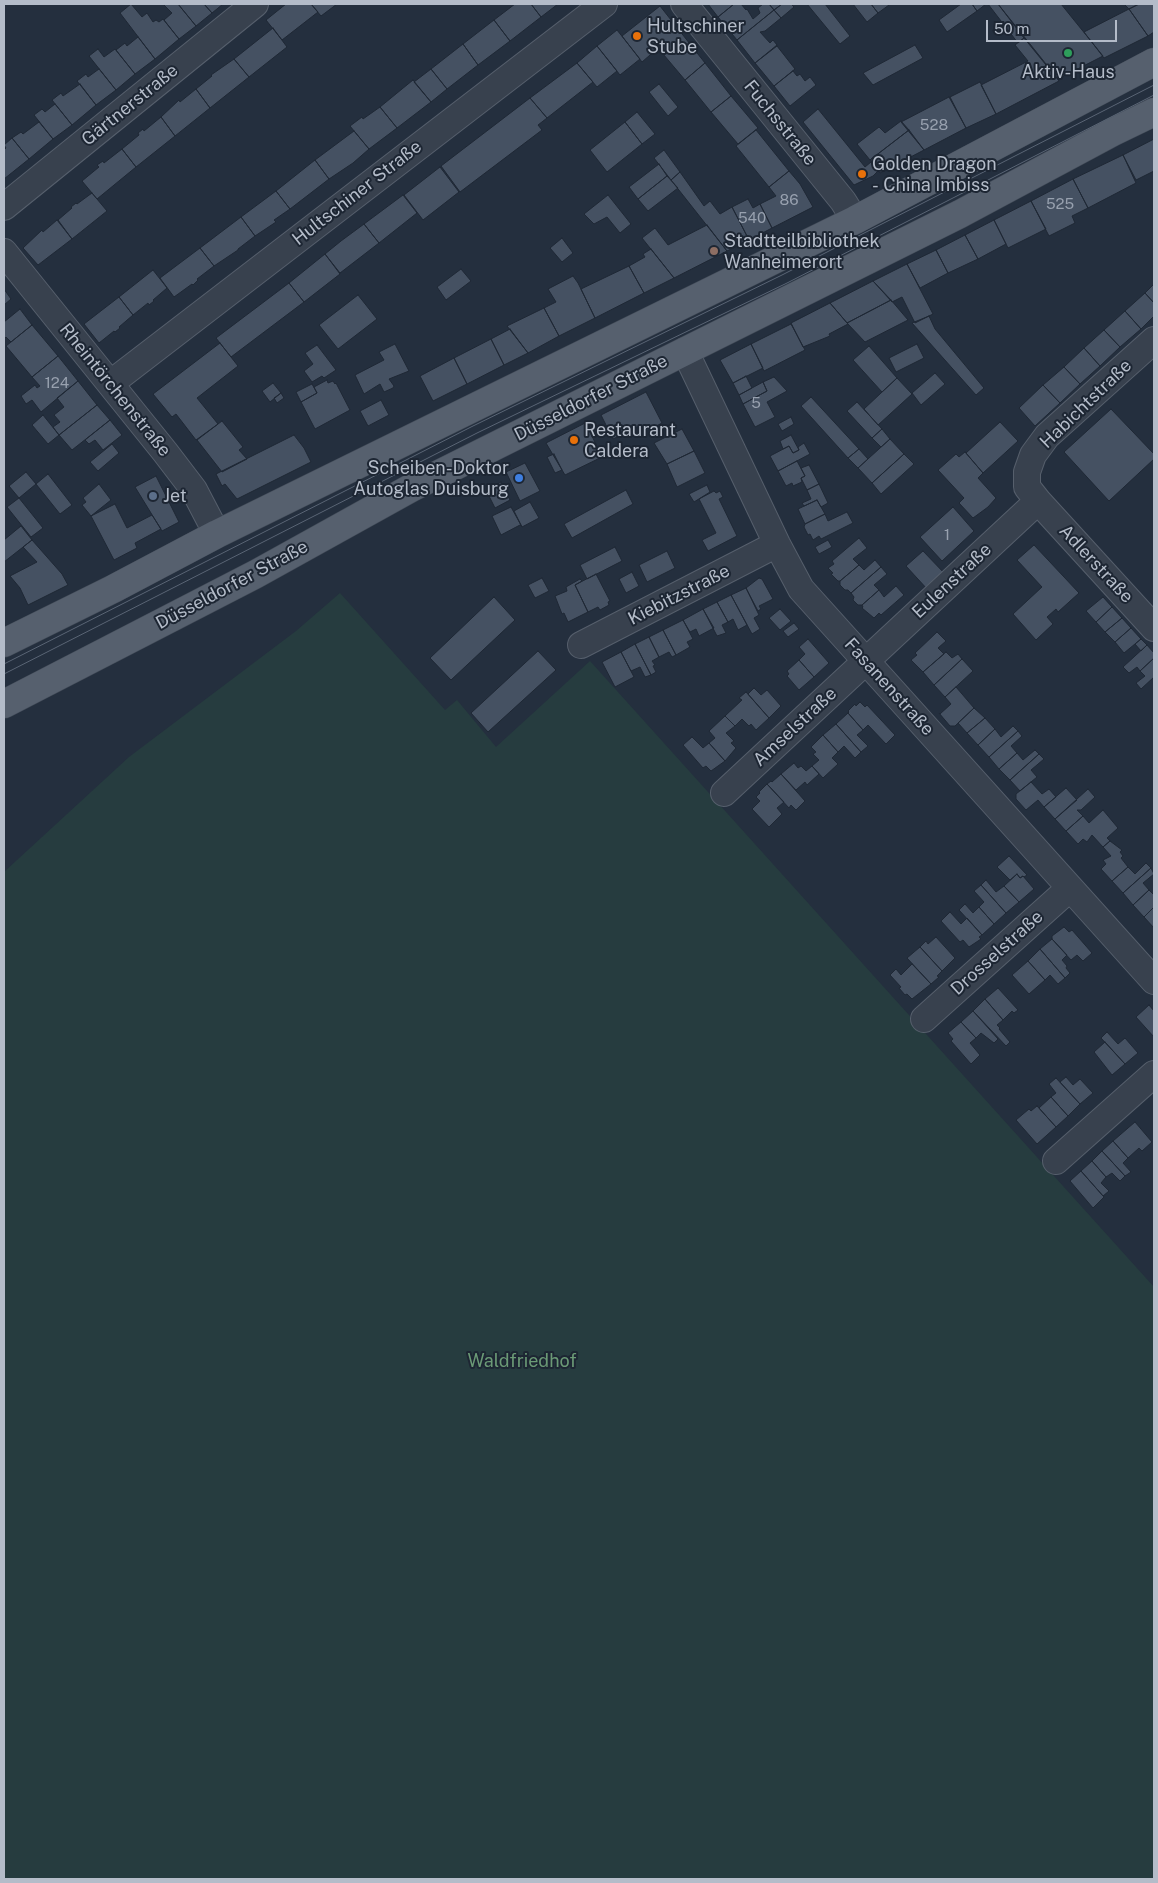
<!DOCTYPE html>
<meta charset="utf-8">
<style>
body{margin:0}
#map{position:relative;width:1158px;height:1883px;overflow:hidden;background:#242f3e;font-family:"Public Sans",sans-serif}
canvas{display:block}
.frame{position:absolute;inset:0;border:5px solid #b4bcc9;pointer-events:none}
.scale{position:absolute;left:986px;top:20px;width:131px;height:22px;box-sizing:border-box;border:2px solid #b4bcc9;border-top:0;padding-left:6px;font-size:15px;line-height:18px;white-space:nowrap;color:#b4bcc9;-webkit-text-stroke:4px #1d2633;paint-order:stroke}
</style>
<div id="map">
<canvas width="1158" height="1883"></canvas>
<div class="frame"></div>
<div class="scale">50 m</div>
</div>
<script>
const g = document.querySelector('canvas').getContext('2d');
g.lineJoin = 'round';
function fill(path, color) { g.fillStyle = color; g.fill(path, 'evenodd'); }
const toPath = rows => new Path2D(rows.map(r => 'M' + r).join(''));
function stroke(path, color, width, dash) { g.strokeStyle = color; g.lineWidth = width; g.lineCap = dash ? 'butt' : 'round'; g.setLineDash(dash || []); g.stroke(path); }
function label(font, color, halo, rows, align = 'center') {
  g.font = font + ' "Public Sans",sans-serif'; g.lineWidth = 4; g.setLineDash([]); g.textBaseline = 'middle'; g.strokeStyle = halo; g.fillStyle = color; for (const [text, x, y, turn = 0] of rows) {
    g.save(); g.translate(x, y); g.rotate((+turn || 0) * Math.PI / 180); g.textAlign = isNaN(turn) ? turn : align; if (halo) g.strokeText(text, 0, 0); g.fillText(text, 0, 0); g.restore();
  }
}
fill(toPath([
 [340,593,445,710,457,700,496,747,590,661,1154,1287,1154,1879,4,1879,4,872,129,757,296,631]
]), '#263c3f');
const building = toPath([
 [131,4,142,17,147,13,153,22,156,20,159,22,163,19,179,39,155,59,120,13,131,4],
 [163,4,178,4,196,26,179,39,164,20,172,13,163,4],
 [178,4,204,4,212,13,196,26,178,4],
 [204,4,223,4,212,13,204,4],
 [286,4,311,4,318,12,282,40,266,20,286,4],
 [311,4,337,4,321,16,311,4],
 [515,4,531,4,541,17,510,41,494,20,515,4],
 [531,4,558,4,541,17,531,4],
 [708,4,734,4,718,17,708,4],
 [734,4,741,4,746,10,747,9,753,19,760,13,758,8,763,4,769,4,774,10,737,40,718,17,734,4],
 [769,4,782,4,774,10,769,4],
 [782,4,791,4,794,7,781,18,774,10,782,4],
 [807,4,825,4,850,36,840,44,807,4],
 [853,4,871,4,878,13,867,22,853,4],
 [871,4,889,4,889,5,878,13,871,4],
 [961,4,972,4,977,11,947,32,939,20,961,4],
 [972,4,986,4,977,11,972,4],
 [988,4,998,4,1024,38,1018,43,988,4],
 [998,4,1061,4,1103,56,1058,79,998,4],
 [1124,4,1139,4,1129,9,1124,4],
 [1139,4,1154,4,1154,32,1148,36,1129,9,1139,4],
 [660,6,705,63,685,80,658,48,642,62,622,36,660,6],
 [1129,9,1148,36,1104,58,1084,32,1129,9],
 [774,10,781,18,765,31,760,32,770,43,773,40,777,45,755,63,737,40,774,10],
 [494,20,510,41,478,65,463,44,494,20],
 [273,28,287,47,249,77,234,59,273,28],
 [617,30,640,59,620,75,597,46,617,30],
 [138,37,155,59,135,74,116,50,125,43,127,46,138,37],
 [1024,38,1059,81,996,114,981,85,1028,61,1015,45,1024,38],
 [463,44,478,65,447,89,431,69,463,44],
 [915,45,923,58,873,85,863,73,915,45],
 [597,46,617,71,597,87,577,63,597,46],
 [777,46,795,69,774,86,755,63,777,46],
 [98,49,104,57,115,49,135,74,116,90,89,56,98,49],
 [234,59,249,77,210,108,196,89,212,76,211,75,234,59],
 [577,63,593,82,547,118,530,98,577,63],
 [705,63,731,96,711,112,685,80,705,63],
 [99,69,116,90,96,105,77,81,86,74,88,77,99,69],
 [431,69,447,89,431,102,414,82,431,69],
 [793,71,797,76,800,74,805,81,810,77,816,85,790,106,774,86,793,71],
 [413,80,431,102,397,128,380,107,413,80],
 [980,82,996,114,966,128,950,97,980,82],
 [80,84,96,105,72,125,52,100,61,93,63,96,80,84],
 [659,84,678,107,668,116,649,92,659,84],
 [196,89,210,108,175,136,161,117,179,100,180,102,196,89],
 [731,96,758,128,738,144,711,112,731,96],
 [949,97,966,128,924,150,901,122,949,97],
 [530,98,547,118,538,125,542,130,460,192,441,166,530,98],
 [55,104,72,125,53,139,34,115,42,109,45,112,55,104],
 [380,107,397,128,369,149,350,126,362,117,363,119,380,107],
 [818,109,865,167,871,162,878,171,873,176,854,185,803,122,818,109],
 [637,112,655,134,642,144,625,122,637,112],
 [161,117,175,136,136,167,122,149,139,135,138,133,143,129,144,131,161,117],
 [901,121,909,130,870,160,857,144,879,127,885,133,901,121],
 [39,122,53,139,29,159,12,138,21,132,23,134,39,122],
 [625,122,642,144,607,172,590,150,625,122],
 [756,130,789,171,769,187,736,146,756,130],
 [909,130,924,150,880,173,870,160,909,130],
 [354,131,369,149,353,163,329,179,315,160,354,131],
 [12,138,29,159,4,179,4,150,6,148,4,145,12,138],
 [1154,139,1154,171,1136,180,1123,155,1154,139],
 [122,149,136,167,97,199,82,181,99,167,97,165,103,161,104,163,122,149],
 [664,150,680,172,671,180,654,158,664,150],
 [1123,155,1136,183,1088,208,1073,179,1123,155],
 [315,160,329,179,290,209,276,191,315,160],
 [659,164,667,176,638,199,629,187,659,164],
 [440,167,459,192,423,220,404,195,440,167],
 [789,171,800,184,813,207,772,228,760,204,776,196,769,187,789,171],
 [680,172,704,206,710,201,720,214,732,207,749,240,727,251,671,180,680,172],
 [667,176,678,188,648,211,638,199,667,176],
 [1073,179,1088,208,1072,216,1075,223,1049,236,1031,201,1073,179],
 [276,191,290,209,274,220,276,222,255,236,241,217,276,191],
 [92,193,107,211,72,239,58,220,72,208,71,207,76,203,77,204,92,193],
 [403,195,417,213,379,243,364,224,403,195],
 [608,195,631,224,620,233,607,217,594,224,584,214,608,195],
 [748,199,753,208,760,204,772,228,749,240,732,207,748,199],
 [1031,201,1046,229,1008,248,994,220,1031,201],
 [241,217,255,236,238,249,238,250,214,266,200,248,241,217],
 [57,220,72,239,38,265,23,248,42,230,43,232,57,220],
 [994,220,1006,244,978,259,965,235,994,220],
 [364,224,379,243,340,273,325,254,341,241,364,224],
 [707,225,727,251,674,278,642,238,655,228,668,245,707,225],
 [965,235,978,259,948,273,936,250,965,235],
 [562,238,573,253,562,262,550,248,562,238],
 [200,248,214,266,197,279,198,280,193,285,192,284,174,297,160,278,200,248],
 [651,249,674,278,644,293,629,266,645,257,643,254,651,249],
 [936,250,948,273,920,288,907,264,936,250],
 [325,254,340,274,304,302,289,283,325,254],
 [907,264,933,314,915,323,902,297,892,302,873,281,907,264],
 [629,266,644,293,595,318,581,289,629,266],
 [461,269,471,281,446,300,437,287,461,269],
 [153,270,167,288,153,300,154,301,149,305,148,303,133,315,119,297,153,270],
 [573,276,578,283,595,318,559,336,544,308,556,302,548,289,573,276],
 [873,281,891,300,847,323,830,303,873,281],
 [289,283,304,302,231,357,216,338,289,283],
 [1154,284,1154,303,1145,293,1154,284],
 [4,289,11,299,4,305,4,289],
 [1145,293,1154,303,1154,316,1141,329,1125,311,1145,293],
 [358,295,377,319,338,349,319,325,358,295],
 [119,297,133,315,119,327,120,328,115,332,114,331,99,343,84,324,119,297],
 [891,300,908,320,865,342,847,323,891,300],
 [830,303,848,324,829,334,830,336,803,347,791,323,830,303],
 [544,308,559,336,528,353,507,326,544,308],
 [20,309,32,325,11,342,6,337,4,339,4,322,20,309],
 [1125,311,1141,329,1120,347,1104,330,1125,311],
 [929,316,935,329,984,388,976,395,912,323,929,316],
 [791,324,805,350,764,371,751,344,791,324],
 [32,325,58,356,32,377,6,346,32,325],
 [510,329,528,353,504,365,491,339,510,329],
 [1104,330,1120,347,1100,366,1084,348,1104,330],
 [491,339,504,365,467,384,454,358,491,339],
 [220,343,238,366,197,398,218,424,196,440,176,414,172,417,153,394,220,343],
 [395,344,409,371,389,379,394,386,393,388,384,392,380,384,364,394,355,375,384,360,379,352,395,344],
 [751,344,763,368,733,383,720,360,751,344],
 [917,344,924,358,896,372,889,358,917,344],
 [317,345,336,370,324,378,322,376,312,382,304,371,313,364,305,353,317,345],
 [869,346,897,378,882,392,853,360,869,346],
 [1084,348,1100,366,1080,384,1064,367,1084,348],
 [58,356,78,381,41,412,32,400,26,404,21,396,35,385,37,388,40,386,32,377,58,356],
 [454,358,467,384,433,401,420,376,454,358],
 [1064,367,1080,384,1060,403,1043,385,1064,367],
 [935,373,945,384,921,405,912,393,935,373],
 [746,376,752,388,739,395,733,383,746,376],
 [774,377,787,391,767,402,775,417,755,427,743,404,767,391,763,382,774,377],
 [897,378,912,394,878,425,864,409,897,378],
 [327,380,328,383,333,381,335,384,336,383,350,410,315,429,301,402,317,393,314,387,327,380],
 [78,381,97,405,59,435,53,427,60,422,54,415,64,407,57,398,78,381],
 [763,382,767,391,743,404,739,395,763,382],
 [273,383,281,393,270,402,262,391,273,383],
 [312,384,317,393,301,402,296,392,312,384],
 [1043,385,1060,403,1035,426,1019,408,1043,385],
 [646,392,662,423,645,432,642,425,613,439,601,415,646,392],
 [281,393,284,398,277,403,274,398,281,393],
 [811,397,859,449,848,458,801,406,811,397],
 [381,400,389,415,368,426,360,411,381,400],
 [857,402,882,429,872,438,847,411,857,402],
 [97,405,110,420,72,450,59,435,97,405],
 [1111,409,1154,454,1154,459,1109,501,1064,452,1111,409],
 [43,415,59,435,48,444,32,425,43,415],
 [791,417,794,424,782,431,778,424,791,417],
 [110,420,122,435,103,450,95,440,89,444,85,440,110,420],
 [222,421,243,447,239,450,247,459,222,472,197,440,222,421],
 [587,422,593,433,591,434,602,457,565,475,546,443,587,422],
 [1000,422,1018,441,983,473,966,453,1000,422],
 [682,429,694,451,667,464,654,443,682,429],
 [882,429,890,439,881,447,872,438,882,429],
 [294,435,304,448,311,462,237,499,225,484,222,486,216,474,294,435],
 [791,435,799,450,793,453,789,446,783,449,780,441,791,435],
 [890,439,904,454,872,483,858,468,890,439],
 [804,443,810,454,778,471,770,456,789,446,793,453,799,450,798,447,804,443],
 [112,444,119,453,98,471,90,462,112,444],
 [859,449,868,459,858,468,848,458,859,449],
 [694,451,705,473,677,487,667,464,694,451],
 [965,452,983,473,978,478,996,498,988,507,973,518,959,503,964,498,938,470,956,454,959,457,965,452],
 [554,454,562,470,555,473,547,457,554,454],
 [904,454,914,464,881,494,872,483,904,454],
 [797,461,805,476,801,478,802,482,793,486,792,483,786,486,778,471,797,461],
 [525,463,540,491,520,501,506,472,525,463],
 [809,465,819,484,807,490,801,478,805,476,801,468,809,465],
 [26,472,36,484,19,498,9,486,26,472],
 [48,474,72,505,60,514,36,484,48,474],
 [156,476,179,522,162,531,135,487,156,476],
 [501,482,510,500,495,508,486,490,501,482],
 [99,484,111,500,91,516,82,505,86,502,83,498,99,484],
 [819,484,828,503,821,507,817,500,804,506,802,503,811,499,807,490,819,484],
 [707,485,710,492,694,502,689,494,707,485],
 [626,490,633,504,572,538,564,524,626,490],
 [714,491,716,493,720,491,723,497,719,499,737,536,708,551,702,540,716,533,699,499,714,491],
 [19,498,43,528,31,537,7,507,19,498],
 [817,500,825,514,805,524,798,509,817,500],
 [530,502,539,518,522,527,514,511,530,502],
 [115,504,127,528,152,515,161,529,135,543,137,548,114,560,91,516,115,504],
 [511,507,522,527,520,525,501,535,492,516,511,507],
 [953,507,974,531,942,561,920,537,953,507],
 [847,512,853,523,821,539,819,536,813,540,810,534,808,535,804,527,805,524,825,514,828,521,847,512],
 [21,526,32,540,4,562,4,540,21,526],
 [859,538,867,548,853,559,859,565,840,581,838,581,831,574,833,573,828,568,834,564,832,561,859,538],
 [32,540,62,574,68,585,28,605,20,588,10,576,37,562,23,547,32,540],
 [828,540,832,547,819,554,815,547,828,540],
 [1034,545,1079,593,1058,612,1056,609,1047,617,1053,624,1036,640,1013,614,1042,587,1017,560,1034,545],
 [615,547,622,561,587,579,580,565,615,547],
 [667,551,675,568,647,582,639,565,667,551],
 [923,551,946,575,928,590,906,566,923,551],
 [875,560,881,567,851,593,848,590,845,590,840,585,840,581,859,565,864,570,875,560],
 [881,567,887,574,874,585,879,590,862,605,858,605,853,600,854,597,851,593,881,567],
 [632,572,639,586,626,593,619,579,632,572],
 [596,574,610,601,608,602,609,605,600,610,598,607,588,612,575,585,596,574],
 [542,578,549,591,535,598,528,585,542,578],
 [759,578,762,579,773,599,759,606,761,609,758,611,746,588,759,578],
 [580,579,582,581,575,585,588,612,568,622,564,613,562,614,555,596,567,591,566,587,580,579],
 [896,586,904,595,881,615,879,613,874,618,862,608,863,607,862,605,879,590,884,597,896,586],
 [746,588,759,615,754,618,760,629,752,634,731,595,746,588],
 [731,595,747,625,738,630,733,619,728,622,717,602,731,595],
 [494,597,515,620,451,680,430,658,494,597],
 [1103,597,1112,607,1096,622,1086,611,1103,597],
 [717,602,728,622,722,625,726,633,717,636,703,609,717,602],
 [1112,607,1122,618,1105,632,1096,622,1112,607],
 [703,609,714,628,699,636,696,629,690,632,683,620,703,609],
 [780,609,791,621,780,630,769,618,780,609],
 [1122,618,1131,628,1115,642,1105,632,1122,618],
 [683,620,693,639,687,642,690,647,676,655,663,630,683,620],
 [794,623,799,629,788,637,783,631,794,623],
 [1131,628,1141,639,1124,653,1115,642,1131,628],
 [663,630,676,655,672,657,669,652,659,657,649,637,663,630],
 [937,632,946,641,938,648,944,654,923,672,911,660,917,655,915,653,937,632],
 [649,637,659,657,652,661,655,665,653,666,656,672,651,675,635,644,649,637],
 [808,639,829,663,814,677,799,660,805,654,799,647,808,639],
 [1141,639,1147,645,1141,651,1135,644,1141,639],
 [635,644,651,675,645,677,640,667,631,671,621,652,635,644],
 [1147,645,1154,653,1154,658,1140,671,1137,667,1129,673,1123,667,1147,645],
 [538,651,556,670,488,732,471,713,538,651],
 [621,652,634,677,615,687,602,662,621,652],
 [946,652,952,658,958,654,962,659,934,685,923,672,946,652],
 [1154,658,1154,677,1141,689,1136,683,1145,676,1140,671,1154,658],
 [962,659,973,671,945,697,934,685,962,659],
 [799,660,814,677,799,690,787,676,789,674,787,671,799,660],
 [956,687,974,708,955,726,950,726,939,713,940,714,951,704,945,697,956,687],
 [754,688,761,695,767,690,781,706,769,718,748,694,754,688],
 [746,692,769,718,756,730,751,724,749,726,742,719,735,726,725,716,742,700,739,698,746,692],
 [860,702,865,707,867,705,895,735,886,744,868,725,863,730,848,713,849,712,848,711,855,704,856,706,860,702],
 [974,708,985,718,967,733,958,723,974,708],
 [848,713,863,730,857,735,868,746,861,752,836,724,848,713],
 [725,716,735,726,726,733,734,741,731,743,736,748,725,761,709,743,715,738,709,731,725,716],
 [985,718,995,729,978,745,967,733,985,718],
 [836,724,861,752,855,758,844,746,838,752,823,735,836,724],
 [1013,726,1018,731,989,757,978,745,995,729,1001,737,1013,726],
 [1018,731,1022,736,1011,746,1017,753,999,769,989,757,1018,731],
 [823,735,838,752,832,758,838,764,823,778,812,766,819,760,813,754,816,752,811,747,823,735],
 [692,737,703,748,709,743,725,761,711,771,706,766,703,768,683,745,692,737],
 [1035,750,1039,754,1010,780,999,769,1017,753,1023,760,1035,750],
 [1039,754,1044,759,1031,770,1037,777,1020,791,1010,780,1039,754],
 [794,763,798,768,801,766,806,771,812,766,819,774,807,785,805,782,796,790,781,774,794,763],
 [781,774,805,801,796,810,791,805,789,808,767,784,771,781,772,782,781,774],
 [1031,782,1042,794,1049,789,1056,797,1044,807,1038,800,1026,810,1016,799,1016,794,1031,782],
 [767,784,784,802,777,808,782,814,769,827,752,809,760,801,756,797,760,793,759,792,767,784],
 [1066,788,1077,800,1055,819,1044,807,1066,788],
 [1088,789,1095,797,1081,810,1077,810,1083,816,1066,831,1055,819,1088,789],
 [1103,810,1118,828,1107,838,1110,841,1103,847,1092,835,1087,842,1083,839,1078,844,1066,831,1083,816,1089,823,1103,810],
 [1110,841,1122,850,1120,852,1123,856,1121,858,1128,867,1112,881,1101,869,1106,864,1103,860,1111,856,1103,847,1110,841],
 [1009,856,1027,875,1024,877,1023,876,1020,878,1017,874,1010,880,997,867,1009,856],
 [1146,863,1151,868,1123,893,1112,881,1128,867,1135,874,1146,863],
 [1151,868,1154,874,1143,883,1149,890,1133,905,1123,893,1151,868],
 [1017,874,1020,878,1023,876,1034,889,1019,902,1004,886,1017,874],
 [986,880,996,892,1004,886,1019,902,1006,913,981,885,986,880],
 [981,885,1006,913,994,924,979,907,984,902,974,891,981,885],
 [1149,890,1153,894,1154,893,1154,907,1144,917,1133,905,1149,890],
 [965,904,973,913,979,907,994,924,982,935,959,910,965,904],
 [1154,907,1154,928,1144,917,1154,907],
 [950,912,961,924,967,918,982,935,979,937,981,939,969,947,963,940,960,942,941,921,950,912],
 [1064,927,1069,932,1072,930,1092,953,1083,961,1077,955,1071,960,1052,939,1052,936,1064,927],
 [936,937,955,958,942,971,920,947,926,941,928,944,936,937],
 [1052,939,1067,955,1062,960,1067,966,1066,968,1070,973,1065,978,1040,949,1052,939],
 [920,947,942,971,937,976,939,977,931,984,907,958,920,947],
 [1040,949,1065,978,1058,984,1050,975,1045,980,1028,961,1040,949],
 [1028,961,1045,980,1029,994,1012,975,1028,961],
 [912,964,931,984,912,999,907,994,905,995,899,988,901,987,890,975,896,969,901,975,912,964],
 [998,988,1018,1010,1014,1013,1012,1011,1003,1020,985,999,998,988],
 [985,999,1003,1020,997,1025,1000,1028,999,1029,1010,1042,1006,1046,973,1011,985,999],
 [1149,1005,1154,1011,1154,1037,1136,1017,1149,1005],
 [973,1011,998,1039,994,1043,981,1033,976,1038,961,1022,973,1011],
 [961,1022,976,1038,970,1043,980,1055,971,1064,951,1041,953,1039,948,1033,961,1022],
 [1107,1032,1118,1044,1125,1038,1138,1053,1125,1064,1101,1038,1107,1032],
 [1105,1042,1125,1064,1112,1075,1094,1052,1105,1042],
 [1066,1077,1073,1085,1080,1079,1093,1093,1080,1104,1060,1082,1066,1077],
 [1056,1078,1080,1104,1068,1116,1051,1097,1056,1093,1049,1084,1056,1078],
 [1051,1097,1068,1116,1056,1127,1039,1108,1051,1097],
 [1037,1106,1056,1127,1037,1144,1016,1120,1029,1109,1031,1111,1037,1106],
 [1135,1122,1152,1142,1142,1151,1139,1148,1128,1158,1113,1141,1135,1122],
 [1113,1141,1128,1158,1123,1163,1131,1172,1125,1176,1102,1151,1113,1141],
 [1102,1151,1125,1176,1120,1181,1112,1173,1106,1177,1092,1161,1102,1151],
 [1092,1161,1106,1177,1101,1183,1109,1191,1103,1196,1081,1171,1092,1161],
 [1081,1171,1104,1197,1093,1208,1070,1181,1081,1171]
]);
fill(building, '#455162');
stroke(building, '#1f2835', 1);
const minor = toPath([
 [684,4,843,201,855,220],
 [4,207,255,4],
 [4,252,165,452,194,490,217,534],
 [1154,340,1047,436,1033,455,1027,472,1027,487,1038,501,1154,628],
 [685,351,777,544,801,589,1154,981],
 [111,383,604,4],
 [581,645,777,544],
 [724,793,1038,501],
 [924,1019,1070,888],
 [1056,1161,1154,1074]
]);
const major = toPath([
 [4,643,113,589,217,534,855,220,1154,62],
 [4,704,256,574,411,488,960,214,1113,132,1154,112]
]);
stroke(minor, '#565f6c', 28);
stroke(major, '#414a57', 29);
stroke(minor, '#38414e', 26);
stroke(major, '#56606e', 28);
stroke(toPath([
 [4,664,473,426,782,275,1154,85],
 [4,674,477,433,787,283,1154,95]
]), '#5a6575', 1);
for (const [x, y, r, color] of [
 [637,36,5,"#e8710a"],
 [1068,53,5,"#2e9e5b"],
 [862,174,5,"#e8710a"],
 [714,251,5,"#8d6e63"],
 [574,440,5,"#e8710a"],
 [519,478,5,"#3f7fe0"],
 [153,496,5,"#5c6f8a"]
]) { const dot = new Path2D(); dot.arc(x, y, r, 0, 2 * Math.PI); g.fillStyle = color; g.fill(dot); stroke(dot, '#1d2633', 2); }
label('15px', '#98a1af', null, [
 ["528",934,125],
 ["86",789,200],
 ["525",1060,204],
 ["540",752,218],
 ["124",57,383],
 ["5",756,403],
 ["1",947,535]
]);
label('18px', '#b4bcc9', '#1d2633', [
 ["Hultschiner",647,26],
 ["Stube",647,47],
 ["Aktiv-Haus",1068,72,"center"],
 ["Golden Dragon",872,164],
 ["- China Imbiss",872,185],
 ["Stadtteilbibliothek",724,241],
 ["Wanheimerort",724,262],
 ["Restaurant",584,430],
 ["Caldera",584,451],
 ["Scheiben-Doktor",509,468,"right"],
 ["Autoglas Duisburg",509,489,"right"],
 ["Jet",163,496]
], 'left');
label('18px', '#b4bcc9', '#1d2633', [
 ["Gärtnerstraße",130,105,-39],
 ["Fuchsstraße",780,123,51],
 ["Hultschiner Straße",357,193,-38],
 ["Rheintörchenstraße",115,390,51],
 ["Düsseldorfer Straße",591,398,-27],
 ["Habichtstraße",1086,404,-44],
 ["Adlerstraße",1096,564,47],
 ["Eulenstraße",952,581,-43],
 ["Düsseldorfer Straße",232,585,-28],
 ["Kiebitzstraße",679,595,-27],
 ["Fasanenstraße",889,687,48],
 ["Amselstraße",795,727,-43],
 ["Drosselstraße",997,953,-42]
]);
label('18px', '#6b9a76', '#1d2633', [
 ["Waldfriedhof",522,1361]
]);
</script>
